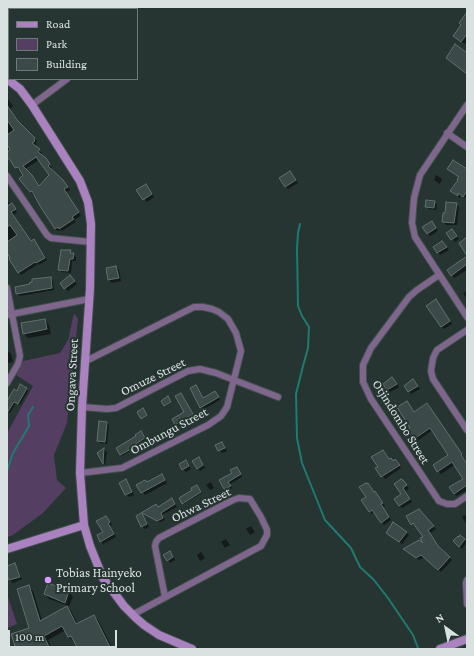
<!DOCTYPE html>
<style>
body{margin:0}
#map{position:relative;width:474px;height:656px;overflow:hidden;background:#263432;font-family:"Crimson Pro",serif}
canvas{display:block}
.frame{position:absolute;inset:0;border:8px solid #d9e2e1;pointer-events:none}
.legend{position:absolute;left:8px;top:8px;width:130px;height:72px;box-sizing:border-box;background:#263432;border:1px solid #6e7a78;margin:0;padding:5px 7px;list-style:none;font-size:12px;color:#d9e2e1}
.legend li{display:flex;align-items:center;gap:8px;height:20px}
.legend b{width:20px;border:1px solid #6e7a78}
.north{position:absolute;left:426px;top:608px;width:40px;height:40px;-webkit-text-stroke:3px #263432;paint-order:stroke;rotate:327deg;font-size:11px;font-weight:700;line-height:16px;text-align:center;color:#d9e2e1}
.north::after{content:'';display:block;margin:auto;width:14px;height:18px;background:#d9e2e1;clip-path:polygon(50% 0,100% 100%,50% 72%,0 100%)}
.scale{position:absolute;left:8px;top:630px;width:109px;height:18px;box-sizing:border-box;border:2px solid #d9e2e1;border-top:0;padding-left:5px;font-size:12px;line-height:14px;white-space:nowrap;color:#d9e2e1;-webkit-text-stroke:3px #263432;paint-order:stroke}
</style>
<div id="map">
<canvas width="474" height="656"></canvas>
<div class="frame"></div>
<ul class="legend">
<li><b style="height:5px;background:#a982bf"></b>Road</li>
<li><b style="height:11px;background:#543e61"></b>Park</li>
<li><b style="height:11px;background:#3b4a48"></b>Building</li>
</ul>
<div class="north">N</div>
<div class="scale">100 m</div>
</div>
<script>
const g = document.querySelector('canvas').getContext('2d');
g.lineJoin = 'round';
function fill(path, color) { g.fillStyle = color; g.fill(path, 'evenodd'); }
const toPath = rows => new Path2D(rows.map(r => 'M' + r).join(''));
function stroke(path, color, width, dash) { g.strokeStyle = color; g.lineWidth = width; g.lineCap = dash ? 'butt' : 'round'; g.setLineDash(dash || []); g.stroke(path); }
function label(font, color, halo, rows, align = 'center') {
  g.font = font + ' "Crimson Pro",serif'; g.lineWidth = 4; g.setLineDash([]); g.textBaseline = 'middle'; g.strokeStyle = halo; g.fillStyle = color; for (const [text, x, y, turn = 0] of rows) {
    g.save(); g.translate(x, y); g.rotate((+turn || 0) * Math.PI / 180); g.textAlign = isNaN(turn) ? turn : align; if (halo) g.strokeText(text, 0, 0); g.fillText(text, 0, 0); g.restore();
  }
}
fill(toPath([
 [74,313,78,319,67,423,54,455,57,480,66,488,43,513,13,535,7,537,7,433,33,386,16,375,23,361,60,353,68,340],
 [7,594,17,624,7,628]
]), '#543e61');
fill(toPath([
 [467,15,467,40,465,44,457,39],
 [7,98,13,106,11,108,11,111,20,124,37,141,36,143,37,145,34,146,42,153,40,155,52,168,50,169,66,184,70,190,66,192,81,216,74,220,76,222,62,231,61,230,58,231,55,229,34,194,33,195,31,192,20,179,24,175,21,169,19,170,7,156],
 [39,160,50,175,40,187,35,179,25,169],
 [466,167,467,195,465,198,461,195,460,198,454,194,459,177,448,169,465,169],
 [290,172,298,183,288,189,285,186],
 [436,175,442,179,440,184,434,180],
 [146,185,154,197,147,202,138,191],
 [7,200,17,212,13,215,31,242,36,243,47,260,39,265,38,264,21,275,7,251],
 [434,202,437,205,436,210,429,209,426,206],
 [456,204,459,207,457,225,446,225,444,222,446,214],
 [432,222,438,231,430,236,427,233],
 [448,233,454,233,459,239,455,242],
 [445,245,449,250,440,255,434,247],
 [70,251,76,257,76,261,72,261,71,273,62,272,59,270],
 [467,255,467,270,454,278,448,270,464,260,463,258],
 [116,267,119,270,121,281,112,283,109,280],
 [50,278,53,281,54,290,20,296,17,294,31,285],
 [73,279,77,284,68,291,61,283],
 [467,291,467,299,463,293],
 [438,303,452,324,444,329,441,326],
 [45,320,49,325,51,334,28,338,24,333],
 [7,352,9,352,11,354,13,362,7,363],
 [395,381,399,387,390,392,388,390],
 [416,383,420,389,411,394,405,386],
 [196,386,204,399,217,395,220,400,203,410,192,389],
 [26,389,28,391,20,405,16,403,10,413,7,411,7,401,17,393],
 [182,395,194,415,177,425,176,424,185,413],
 [169,399,171,403,166,406,165,405],
 [430,407,467,463,467,490,457,496,454,494,464,479,455,465,441,474,438,471,449,456,433,430,417,441,414,438,412,428,414,413],
 [107,423,109,425,107,444,100,443,98,441],
 [142,433,146,440,134,446,135,448,122,456,121,455],
 [222,443,227,451,222,453,216,446],
 [104,449,107,452,105,465,98,453],
 [383,451,390,460,393,462,395,460,401,468,385,479,377,469,379,467],
 [199,459,205,468,200,471,197,468],
 [186,461,191,469,186,472,183,469],
 [239,470,242,477,230,484,232,488,227,491,221,480],
 [161,475,167,483,145,495,138,485,147,483],
 [126,480,134,495,129,497,126,494],
 [403,481,409,488,406,491,412,502,402,508,399,505,403,494],
 [211,482,214,488,210,490,206,485],
 [368,485,385,506,383,507,391,520,384,525,375,512,372,514,370,511,367,497],
 [198,487,202,493,184,504,183,503],
 [172,500,177,507,162,515,165,520,160,522,142,514,149,527,145,529,142,526,137,516,156,506,158,508],
 [422,513,436,529,430,533,440,549,452,560,441,572,425,557,419,560,407,552,427,547,424,537,416,525,415,526,407,516],
 [465,515,467,516,467,525,462,517],
 [109,520,112,525,110,526,116,537,103,544,101,541],
 [251,526,255,532,250,535,246,529],
 [406,532,409,535,402,544,390,535],
 [461,536,467,542,462,549,454,541],
 [226,539,230,545,225,548,221,542],
 [170,552,175,560,170,563,168,560],
 [201,552,205,558,200,561,197,555],
 [15,564,17,567,22,579,13,583,10,580,7,572,7,567],
 [49,584,69,592,73,597,69,606,49,599,45,594],
 [29,587,33,591,42,620,67,607,71,611,78,624,94,616,98,620,113,649,79,649,75,640,73,641,69,637,66,630,48,640,52,649,18,649,30,629]
]), '#0007');
stroke(toPath([
 [300,224,298,233,297,249,298,306,302,316,309,327,308,348,303,366,296,394,297,438,302,463,325,520,351,548,360,567,374,580,388,598,413,635,418,648],
 [7,471,13,453,29,426,28,415,33,407]
]), '#217a71', 2);
const building = toPath([
 [467,12,467,34,461,42,453,36,461,25,459,23,467,12],
 [455,44,467,53,467,74,446,58,455,44],
 [7,105,17,120,35,138,34,140,35,141,32,143,40,149,38,152,46,158,50,164,48,166,63,180,68,187,64,189,79,212,72,217,74,219,59,229,58,227,55,229,40,206,32,191,30,192,19,179,23,175,18,167,15,168,10,160,7,157,7,153,10,149,7,145,7,135,14,130,7,120,7,105],
 [36,157,49,175,39,186,32,175,23,166,36,157],
 [453,160,467,169,467,191,463,197,458,193,458,196,450,191,458,180,457,179,459,177,447,169,453,160],
 [290,171,296,180,285,187,279,178,290,171],
 [146,184,152,194,143,200,136,190,146,184],
 [426,200,435,201,434,208,425,207,426,200],
 [446,202,457,203,454,223,442,222,443,213,445,213,446,202],
 [12,203,16,209,11,212,31,241,34,239,45,258,36,263,35,262,18,273,9,259,10,258,7,253,7,242,17,235,10,225,7,227,7,206,12,203],
 [432,221,436,228,427,234,422,227,432,221],
 [452,229,457,236,451,240,446,233,452,229],
 [467,237,467,256,459,243,467,237],
 [442,241,447,247,437,253,433,247,442,241],
 [61,250,71,250,70,253,74,253,73,259,70,259,68,271,58,270,61,250],
 [467,256,467,264,451,276,447,270,467,256],
 [116,266,119,278,108,280,106,268,116,266],
 [70,275,75,281,64,289,60,283,70,275],
 [51,277,52,288,16,294,15,287,30,284,29,283,32,282,32,279,51,277],
 [436,299,450,321,441,327,426,306,436,299],
 [45,319,47,329,23,334,21,323,45,319],
 [392,377,397,384,387,390,383,384,392,377],
 [413,379,418,386,408,392,404,386,413,379],
 [20,384,27,388,18,404,14,402,7,413,7,401,14,389,17,391,20,384],
 [196,385,203,398,215,391,219,397,200,408,190,388,196,385],
 [181,393,193,414,175,425,172,419,184,412,175,396,181,393],
 [168,396,171,402,164,406,161,401,168,396],
 [407,401,414,412,427,403,462,454,461,455,467,464,467,485,454,494,449,487,463,479,452,462,437,472,433,465,448,455,430,428,414,439,407,430,410,428,397,407,407,401],
 [143,408,147,415,141,419,137,412,143,408],
 [99,421,107,422,105,442,97,441,99,421],
 [141,431,145,438,134,445,135,447,120,455,116,448,136,436,135,435,141,431],
 [222,442,225,448,218,451,215,445,222,442],
 [104,448,103,464,97,453,104,448],
 [383,450,389,459,391,458,393,461,395,459,400,465,381,477,375,468,378,467,371,457,383,450],
 [199,457,203,465,197,469,192,461,199,457],
 [186,460,189,466,182,470,179,464,186,460],
 [237,467,241,474,228,482,231,486,224,489,219,480,232,473,230,470,237,467],
 [162,474,165,480,141,493,136,485,145,480,147,482,162,474],
 [126,479,132,492,125,495,119,483,126,479],
 [401,479,402,480,403,480,407,485,403,488,410,499,399,506,394,499,401,494,394,484,401,479],
 [366,483,367,484,368,483,374,492,375,491,383,503,381,504,389,517,381,523,372,510,369,512,361,500,366,497,359,487,366,483],
 [197,485,201,492,182,504,179,498,192,490,191,488,197,485],
 [172,498,175,504,161,513,163,518,157,521,142,513,147,524,141,527,136,516,156,504,158,507,172,498],
 [419,509,434,526,428,530,438,546,450,557,438,570,421,555,416,558,403,549,419,540,423,543,420,538,423,537,413,523,411,525,406,516,419,509],
 [106,516,110,522,108,523,114,534,100,542,97,535,103,532,96,521,106,516],
 [393,522,407,532,399,542,386,533,393,522],
 [460,535,465,539,459,547,453,541,458,536,459,537,460,535],
 [170,551,173,557,167,561,163,555,170,551],
 [15,563,20,577,9,580,7,575,7,566,15,563],
 [48,583,69,591,65,603,44,594,48,583],
 [29,585,40,621,67,606,76,624,94,615,110,647,106,649,78,649,71,636,68,637,62,626,44,636,50,649,16,649,11,634,29,628,17,589,29,585]
]);
fill(building, '#3b4a48');
stroke(building, '#60706d', 1);
const street = toPath([
 [124,9,126,7],
 [32,105,67,79],
 [467,105,420,175,414,198,412,223,415,237,467,317],
 [447,133,467,147],
 [7,176,47,235,51,238,60,239,91,242],
 [439,275,417,290,409,297,371,348,363,365,363,382,371,399,439,501,447,504,455,504,467,496],
 [7,288,20,356,18,364,7,383],
 [7,315,89,299],
 [467,330,437,350,433,358,431,371,433,379,467,430],
 [82,407,107,409,116,408,188,371,200,369,216,373,278,397],
 [80,473,122,468,208,425,221,416,227,407,241,351,236,333,228,319,219,312,212,309,203,307,194,307,84,362],
 [467,580,466,583,467,604],
 [132,615,261,546,267,535,267,530,261,517,250,499,239,498,233,500,159,538,156,542,155,546,165,597]
]);
const secondary = toPath([
 [7,79,20,89,32,105,80,181,88,202,91,224,90,289,82,407,80,473,84,525,90,546,103,578,124,606,136,618,144,625,159,635,192,649],
 [7,549,84,525],
 [440,649,467,639]
]);
stroke(street, '#43504e', 8);
stroke(secondary, '#43504e', 10);
stroke(street, '#7e668c', 6);
stroke(secondary, '#a982bf', 8);
for (const [x, y, r, color] of [
 [48,580,4,"#d79bf9"]
]) { const dot = new Path2D(); dot.arc(x, y, r, 0, 2 * Math.PI); g.fillStyle = color; g.fill(dot); stroke(dot, '#263432', 1.5); }
label('13px', '#d9e2e1', '#263432', [
 ["Ongava Street",72,375,-87],
 ["Omuze Street",153,377,-26],
 ["Otjindombo Street",401,422,58],
 ["Ombungu Street",169,431,-28],
 ["Ohwa Street",201,505,-26]
]);
label('13px', '#d9e2e1', '#263432', [
 ["Tobias Hainyeko",56,573],
 ["Primary School",56,588]
], 'left');
</script>
